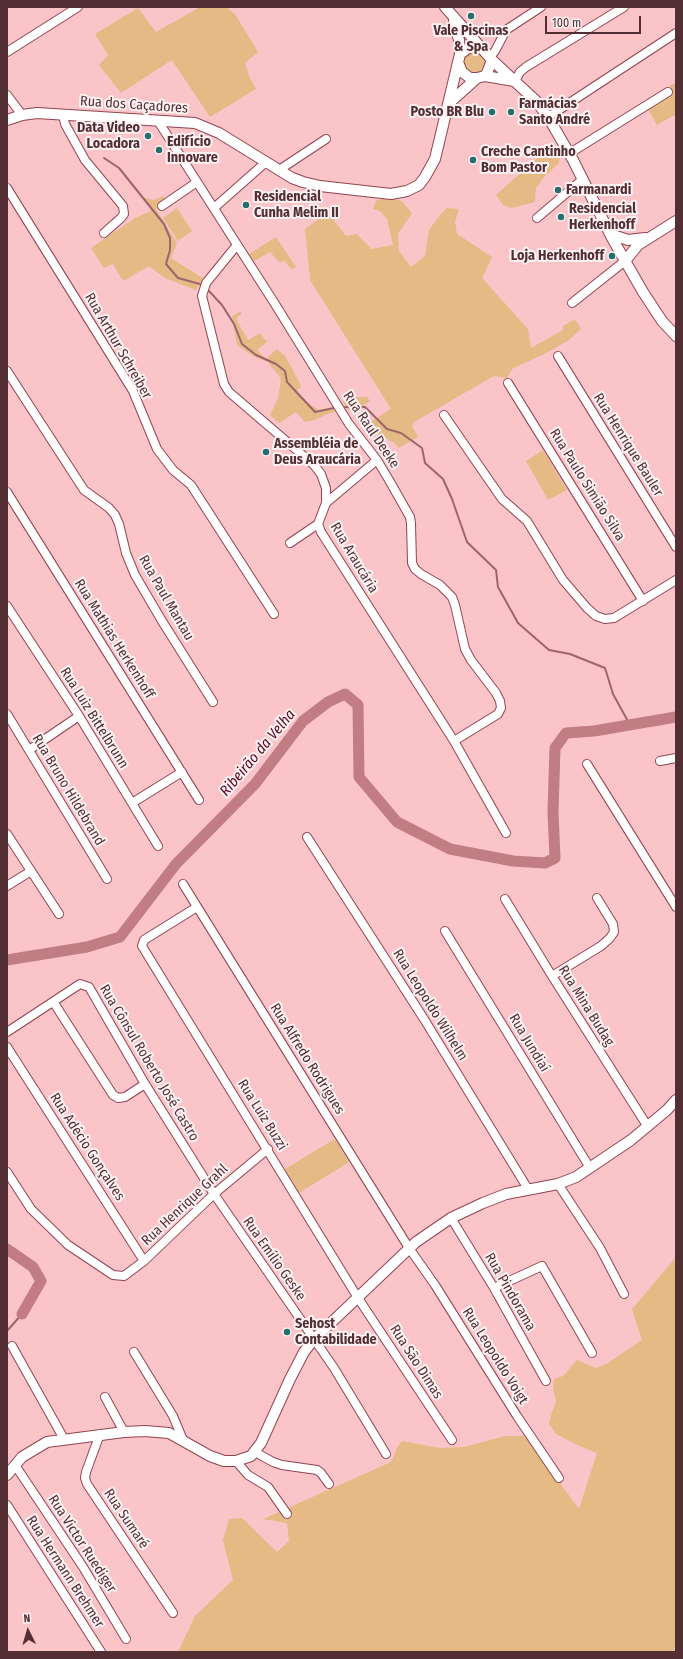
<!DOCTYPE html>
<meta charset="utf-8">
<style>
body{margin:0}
#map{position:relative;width:683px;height:1659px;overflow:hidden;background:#fac4c9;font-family:"Fira Sans Condensed",sans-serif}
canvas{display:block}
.frame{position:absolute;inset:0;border:8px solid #532f34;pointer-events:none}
.north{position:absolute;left:8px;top:1611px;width:40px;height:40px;-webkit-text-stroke:3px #fcf2f3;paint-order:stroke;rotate:355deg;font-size:11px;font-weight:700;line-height:16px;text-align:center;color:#532f34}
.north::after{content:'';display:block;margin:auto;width:14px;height:18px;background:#532f34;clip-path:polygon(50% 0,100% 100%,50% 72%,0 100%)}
.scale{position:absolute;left:545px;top:16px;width:96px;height:18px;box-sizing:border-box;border:2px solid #532f34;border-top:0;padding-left:5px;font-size:12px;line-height:14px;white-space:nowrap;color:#532f34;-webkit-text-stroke:3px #fcf2f3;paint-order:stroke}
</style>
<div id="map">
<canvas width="683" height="1659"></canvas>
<div class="frame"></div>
<div class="north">N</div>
<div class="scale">100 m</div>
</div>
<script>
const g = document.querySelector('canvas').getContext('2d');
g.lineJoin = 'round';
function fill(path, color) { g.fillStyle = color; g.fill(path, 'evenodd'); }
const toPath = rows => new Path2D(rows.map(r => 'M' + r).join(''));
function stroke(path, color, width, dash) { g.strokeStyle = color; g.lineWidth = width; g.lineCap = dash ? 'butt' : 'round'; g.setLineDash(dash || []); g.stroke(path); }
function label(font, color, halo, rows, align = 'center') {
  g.font = font + ' "Fira Sans Condensed",sans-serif'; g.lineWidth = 4; g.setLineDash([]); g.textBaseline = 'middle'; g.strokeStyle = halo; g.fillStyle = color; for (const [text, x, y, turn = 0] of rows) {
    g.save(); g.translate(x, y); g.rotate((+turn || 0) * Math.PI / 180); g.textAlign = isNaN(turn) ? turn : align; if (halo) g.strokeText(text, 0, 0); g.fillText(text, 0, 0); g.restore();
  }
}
fill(toPath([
 [200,7,226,7,235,14,258,52,245,63,249,76,256,89,210,117,172,60,121,93,99,65,108,55,95,34,138,8,156,32],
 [477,51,485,58,486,62,485,68,482,72,476,73,470,72,466,68,464,63,464,57,468,52],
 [676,82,676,114,657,125,648,109,671,93,668,87],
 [554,143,560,153,559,163,544,177,536,188,535,202,512,208,503,205,496,195],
 [163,196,165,198,156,209,177,243,171,258,203,278,196,290,165,278,149,266,123,281,113,264,104,268,91,248,135,218,151,211,144,198,154,200],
 [386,197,402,201,412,213,398,234,399,251,411,267,425,256,429,230,440,215,447,208,459,209,455,222,457,234,492,257,482,278,528,329,531,348,563,330,563,326,575,319,581,329,569,340,548,352,512,369,507,378,494,376,414,422,412,426,418,437,398,448,395,443,374,432,374,426,370,422,391,409,310,280,305,229,330,211,335,222,346,236,357,234,371,249,393,245,387,219,380,211,373,209,376,201],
 [177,208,192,231,178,241,163,218],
 [276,237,296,267,291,269,285,261,279,262,270,252,254,261,249,254],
 [241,311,241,314,236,319,248,340,260,333,267,342,257,350,266,359,277,349,285,356,294,372,301,386,297,391,308,403,319,410,333,407,335,412,327,414,315,420,305,422,296,412,279,423,270,415,278,398,281,379,268,362,253,356,237,345,232,316],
 [357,397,367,397,370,401,360,408,354,408,348,410,343,402,350,398],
 [543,450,567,490,548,500,526,461],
 [335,1139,349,1162,299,1193,285,1169],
 [676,1257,676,1652,178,1652,195,1616,233,1580,223,1540,229,1519,242,1518,277,1552,289,1541,287,1523,263,1519,391,1462,398,1446,402,1441,440,1448,463,1447,506,1436,525,1436,579,1509,597,1453,577,1445,556,1434,549,1424,552,1412,556,1402,553,1388,554,1379,563,1376,577,1360,596,1368,608,1363,642,1340,632,1309]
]), '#e5ba84');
stroke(toPath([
 [104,158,119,168,164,224,170,238,170,250,166,264,178,278,200,284],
 [208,290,222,305,234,324,242,344,256,355,276,364,285,371,287,382,315,412,334,408],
 [345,407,365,407,387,429,401,433,422,448,425,463,443,479,452,499,467,542,496,570,498,587,518,623,549,650,570,654,605,668,613,694,630,725],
 [7,1331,22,1314]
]), '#a0656c', 2);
stroke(toPath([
 [7,960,87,947,120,937,176,864,255,784,303,721,328,702,345,694,358,705,359,777,397,822,450,849,513,861,545,863,555,858,553,812,555,748,566,733,594,731,676,717],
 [7,1249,33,1267,41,1281,22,1314]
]), '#c17c84', 11);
const minor = toPath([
 [7,52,78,7],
 [490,57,495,51,506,30,541,7],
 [515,81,520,72,526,67,624,7],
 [7,95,22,115],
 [63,115,65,124,85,160,123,206,124,214,121,218,104,233],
 [548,117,676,33],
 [158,121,275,304,349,424,377,460,389,480,410,517,411,523,412,563,415,569,421,574,440,585,452,597,455,605,465,649,471,660,496,693,500,701,501,708,498,714,454,741],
 [570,153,668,92],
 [279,170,326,139],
 [7,188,133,391,157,449,173,470,191,485,274,614],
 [162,206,197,182],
 [214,208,266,162],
 [537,218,583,179],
 [237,245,206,283,202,296,224,384,229,392,314,465,321,474,326,488,326,503,318,524,321,532,454,741,506,833],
 [572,303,625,261],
 [558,356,676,547],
 [7,371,84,490,109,508,115,515,119,524,126,553,135,575,162,621,213,702],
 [508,383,643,601],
 [444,415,502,499,527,521,563,580,587,608,596,616,605,619,614,618,676,580],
 [7,492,199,800],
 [326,503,377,460],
 [290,543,318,524],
 [7,606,79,716,158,846],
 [7,714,107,879],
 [29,750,79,716],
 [660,761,676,758],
 [587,764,676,907],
 [132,803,182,772],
 [7,834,59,914],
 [307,837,424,1019,528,1189],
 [183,884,409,1248,435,1285,517,1416,559,1478],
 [7,886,31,871],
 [505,899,552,976,648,1127],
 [197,907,144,940,142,946,358,1298,452,1440],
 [445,931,590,1168],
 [552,976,601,946,610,938,614,932,613,924,597,898],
 [54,1003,113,1095,118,1098,125,1097,145,1084],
 [7,1032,80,984,89,987,145,1084,214,1194,334,1368,386,1454],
 [7,1047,144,1261],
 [7,1172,31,1209,68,1245,113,1275,124,1276,144,1261,214,1194,268,1149],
 [558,1184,600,1248,624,1294],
 [451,1218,494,1288,546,1381],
 [494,1288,542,1266,592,1353],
 [12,1346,64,1439],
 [134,1352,173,1416,183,1440],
 [105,1397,124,1432],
 [100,1434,86,1472,85,1478,87,1484,173,1613],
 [255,1452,273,1462,282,1465,317,1470,321,1473,329,1484],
 [236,1461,248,1475,268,1487,287,1514],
 [15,1465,83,1567,126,1639],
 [7,1505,101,1652]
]);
const major = toPath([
 [445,7,492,60,536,101,548,117,573,160,612,238,643,292,662,321,676,336],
 [454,21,459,40,460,54],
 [458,62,462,72,470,78,477,78,485,76,487,73,492,60],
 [485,76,514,81],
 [448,104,477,78],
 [7,120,22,115,37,113,195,123,219,133,292,178,303,182,320,186,391,194,407,191,419,185,425,177,435,159,460,54,470,47,480,47],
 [610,234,628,240,645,238],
 [625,261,638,245,676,221],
 [7,1475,22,1457,47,1442,124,1432,145,1431,169,1433,210,1456,224,1461,236,1461,251,1456,261,1443,290,1379,304,1352,314,1339,416,1242,451,1218,483,1203,506,1194,558,1184,576,1177,631,1140,667,1110,676,1100]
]);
stroke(minor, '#914450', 10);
stroke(major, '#914450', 12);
stroke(minor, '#fff', 8);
stroke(major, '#fff', 10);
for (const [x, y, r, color] of [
 [471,16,4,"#246f6d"],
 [492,112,4,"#246f6d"],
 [511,112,4,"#246f6d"],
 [148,136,4,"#246f6d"],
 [159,150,4,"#246f6d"],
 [473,160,4,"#246f6d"],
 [558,190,4,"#246f6d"],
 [246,205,4,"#246f6d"],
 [561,217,4,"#246f6d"],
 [612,256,4,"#246f6d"],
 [266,452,4,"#246f6d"],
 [287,1332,4,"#246f6d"]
]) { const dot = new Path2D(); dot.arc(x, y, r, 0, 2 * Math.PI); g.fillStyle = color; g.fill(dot); stroke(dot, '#fcf2f3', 1.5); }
label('bold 14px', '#532f34', '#fcf2f3', [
 ["Vale Piscinas",471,31,"center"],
 ["& Spa",471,47,"center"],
 ["Farmácias",519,104],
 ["Santo André",519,120],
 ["Posto BR Blu",484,112,"right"],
 ["Data Video",140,128,"right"],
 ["Locadora",140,144,"right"],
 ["Edifício",167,142],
 ["Innovare",167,158],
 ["Creche Cantinho",481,152],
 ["Bom Pastor",481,168],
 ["Farmanardi",566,190],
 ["Residencial",254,197],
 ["Cunha Melim II",254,213],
 ["Residencial",569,209],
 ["Herkenhoff",569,225],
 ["Loja Herkenhoff",604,256,"right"],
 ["Assembléia de",274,444],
 ["Deus Araucária",274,460],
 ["Sehost",295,1324],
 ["Contabilidade",295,1340]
], 'left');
label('14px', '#532f34', '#fcf2f3', [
 ["Rua dos Caçadores",134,105,4],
 ["Rua Arthur Schreiber",118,346,60],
 ["Rua Raul Deeke",371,430,56],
 ["Rua Henrique Bauler",628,445,58],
 ["Rua Paulo Simião Silva",587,485,58],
 ["Rua Araucária",354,558,59],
 ["Rua Paul Mantau",166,598,60],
 ["Rua Mathias Herkenhoff",114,639,58],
 ["Rua Luiz Bittelbrunn",94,718,58],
 ["Rua Bruno Hildebrand",68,790,59],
 ["Rua Leopoldo Wilhelm",430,1005,58],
 ["Rua Mina Budag",586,1006,58],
 ["Rua Jundiaí",529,1043,59],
 ["Rua Alfredo Rodrigues",307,1059,58],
 ["Rua Cônsul Roberto José Castro",149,1063,59],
 ["Rua Luiz Buzzi",262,1115,58],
 ["Rua Adécio Gonçalves",87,1147,57],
 ["Rua Henrique Grahl",185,1205,-43],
 ["Rua Emílio Geske",274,1259,55],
 ["Rua Pindorama",510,1292,60],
 ["Rua Leopoldo Voigt",495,1356,58],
 ["Rua São Dimas",416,1362,57],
 ["Rua Sumaré",126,1519,56],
 ["Rua Victor Ruediger",82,1544,57],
 ["Rua Hermann Brehmer",65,1572,57]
]);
label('italic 15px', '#5d0720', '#fcf2f3', [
 ["Ribeirão da Velha",258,753,-50]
]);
</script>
